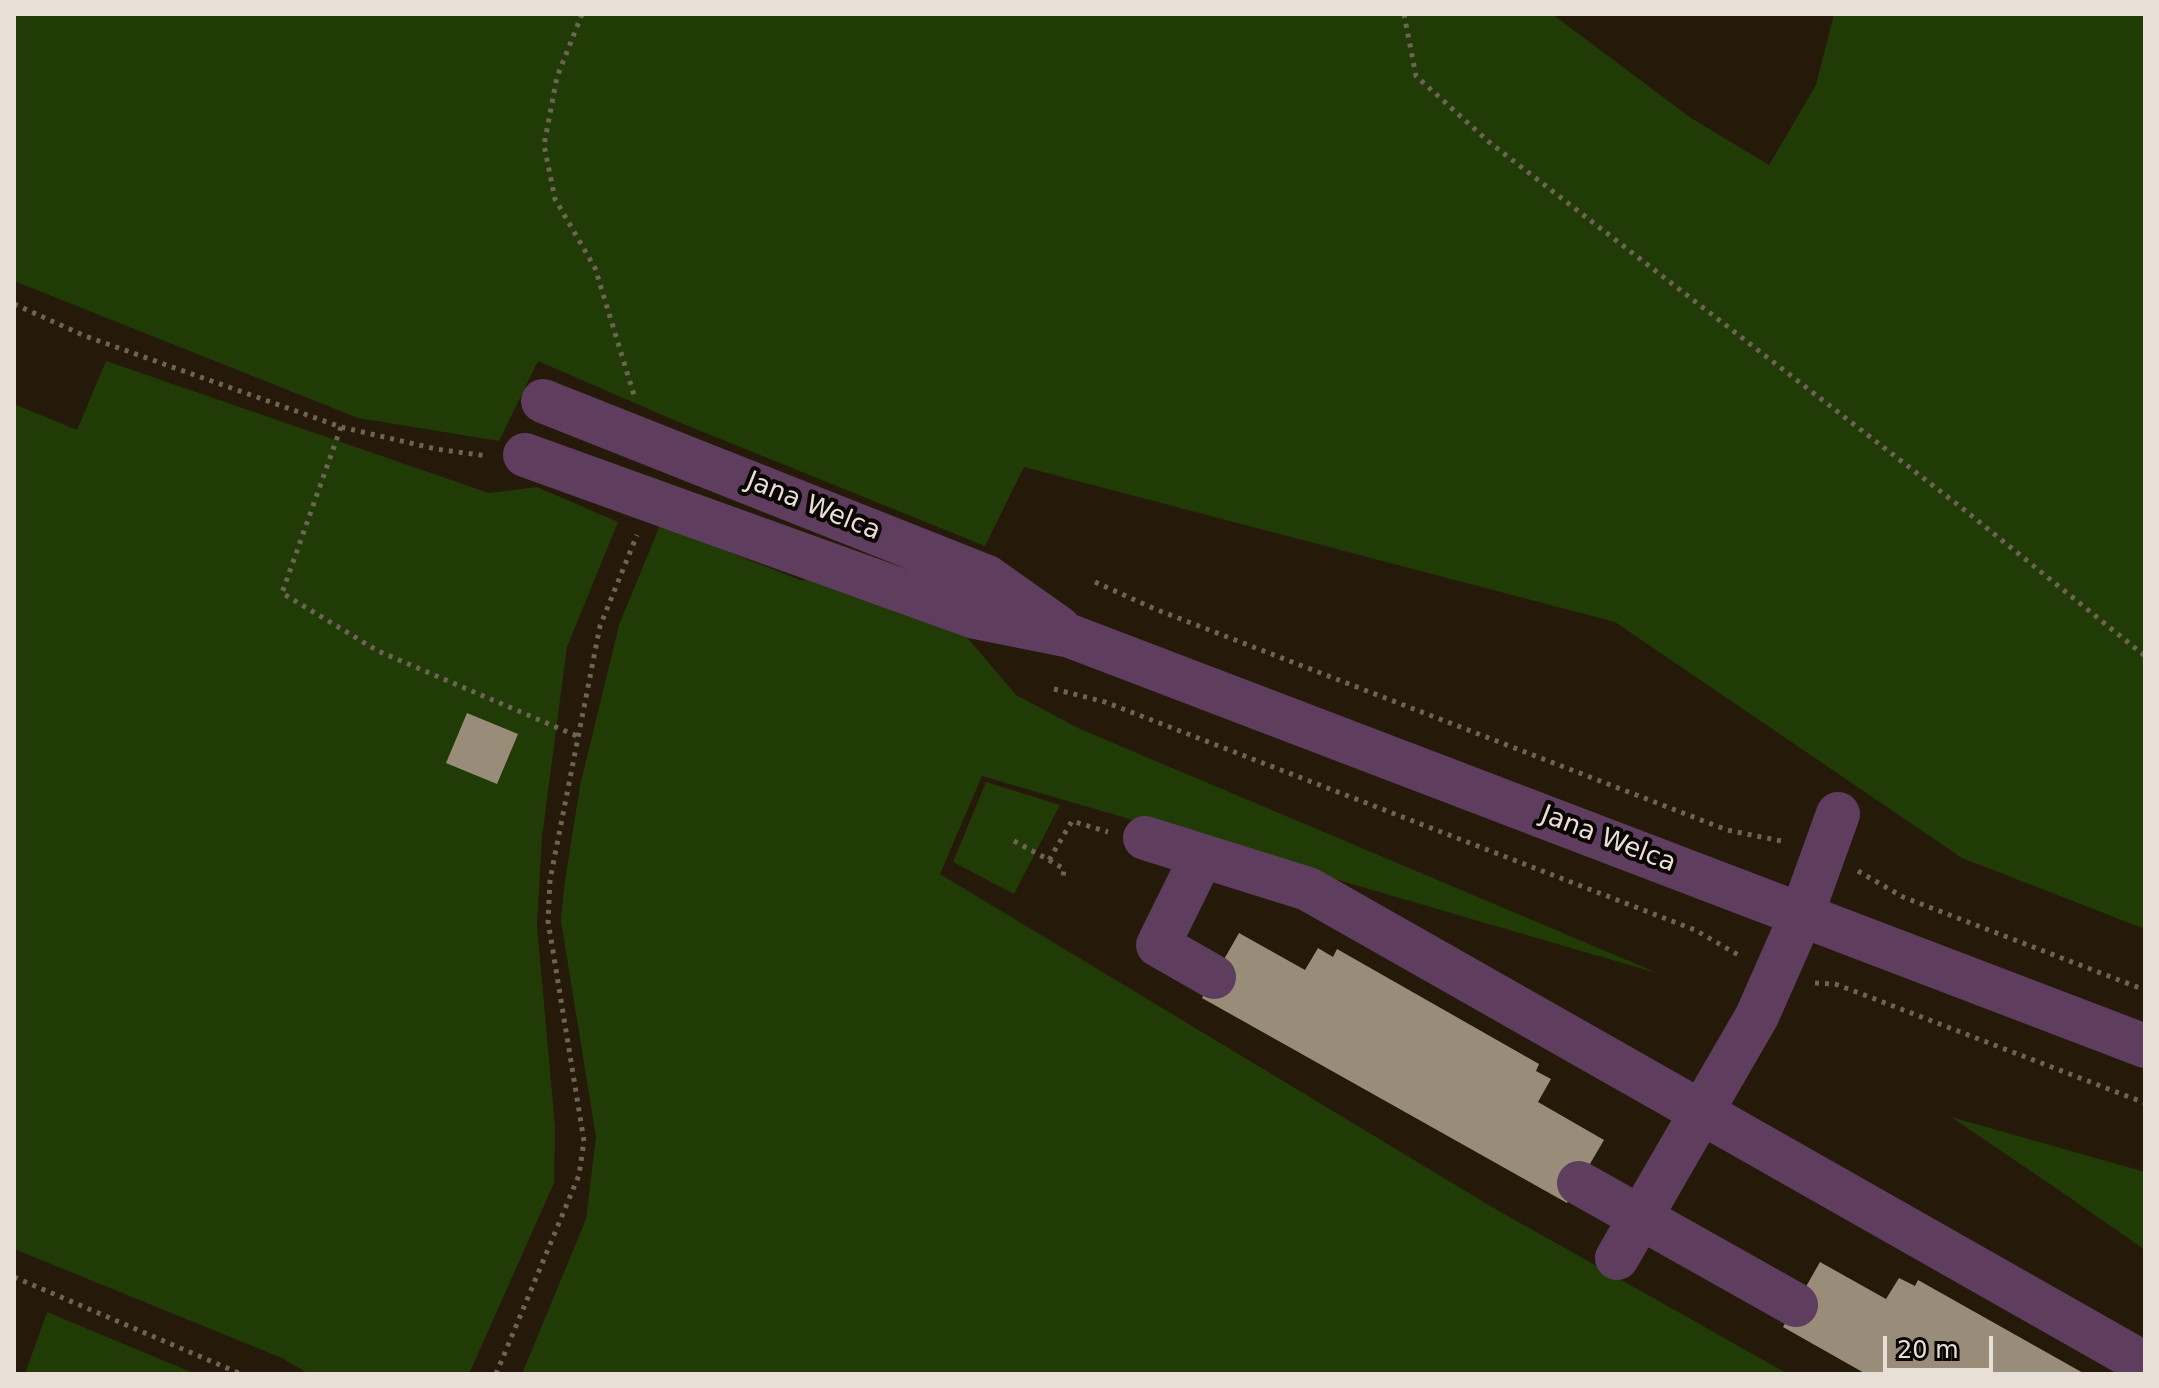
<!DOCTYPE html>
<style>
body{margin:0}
#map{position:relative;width:2159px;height:1388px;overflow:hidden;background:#251909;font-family:"DejaVu Sans",sans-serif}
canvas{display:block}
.frame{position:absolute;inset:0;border:16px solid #e8e0d6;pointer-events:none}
.scale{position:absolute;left:1883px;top:1336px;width:110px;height:36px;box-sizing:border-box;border:4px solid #e8e0d6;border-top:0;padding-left:10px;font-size:24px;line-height:28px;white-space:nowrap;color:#e8e0d6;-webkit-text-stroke:6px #0a0502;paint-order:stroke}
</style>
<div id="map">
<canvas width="2159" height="1388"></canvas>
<div class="frame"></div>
<div class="scale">20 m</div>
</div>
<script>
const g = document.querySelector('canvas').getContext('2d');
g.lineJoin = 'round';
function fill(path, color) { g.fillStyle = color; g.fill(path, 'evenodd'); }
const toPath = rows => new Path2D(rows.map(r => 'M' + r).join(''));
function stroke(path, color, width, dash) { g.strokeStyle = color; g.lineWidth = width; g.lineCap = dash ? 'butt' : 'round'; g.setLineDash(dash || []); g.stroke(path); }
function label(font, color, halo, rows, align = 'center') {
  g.font = font + ' "DejaVu Sans",sans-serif'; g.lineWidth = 8; g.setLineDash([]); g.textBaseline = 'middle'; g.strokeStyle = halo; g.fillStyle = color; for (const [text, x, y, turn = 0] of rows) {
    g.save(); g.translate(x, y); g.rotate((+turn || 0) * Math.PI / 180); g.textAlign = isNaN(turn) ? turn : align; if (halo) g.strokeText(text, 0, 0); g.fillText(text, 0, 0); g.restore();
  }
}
fill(toPath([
 [14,14,1552,14,1691,118,1769,165,1816,85,1834,14,2145,14,2145,929,1962,858,1615,622,1024,467,985,546,676,421,538,361,499,441,358,418,14,281],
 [106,361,489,493,537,487,618,522,567,647,542,837,537,926,555,1127,554,1183,469,1374,309,1374,282,1358,14,1249,14,404,77,430],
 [660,525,800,580,829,578,959,628,1016,695,1080,729,1660,974,982,776,940,874,1492,1207,1788,1374,522,1374,586,1219,596,1137,561,921,564,887,580,786,619,625],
 [986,782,1060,805,1014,894,953,862],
 [1951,1117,2145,1172,2145,1250,2066,1195],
 [47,1312,186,1370,196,1374,25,1374]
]), '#213b07');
fill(toPath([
 [467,713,518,734,497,784,446,763],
 [1239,933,1305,970,1318,948,1333,957,1337,949,1539,1064,1536,1071,1551,1079,1538,1102,1604,1140,1567,1203,1202,998],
 [1820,1262,1886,1299,1899,1278,1915,1286,1918,1280,2085,1374,1866,1374,1783,1327]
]), '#998c78');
stroke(toPath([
 [582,14,557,77,544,145,555,199,595,268,634,395],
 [1404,14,1416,76,1489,142,1962,508,2145,656],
 [14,304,85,336,341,427,436,449,487,456],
 [341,427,282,593,378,651,577,736],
 [1095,582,1155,609,1727,830,1786,842],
 [1054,689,1105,702,1695,930,1742,957],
 [1014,841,1049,860,1072,821,1108,832],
 [1049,860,1064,869,1063,878],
 [1858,871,1903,897,2145,990],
 [1815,983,1835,984,1867,996,2145,1103],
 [14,1277,241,1374],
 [496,1374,579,1175,584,1141,548,921,550,880,600,626,637,535]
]), '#6e6355', 5, [4, 6]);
stroke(toPath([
 [543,401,987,577,1059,628],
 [525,455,975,617,1070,636,2145,1046],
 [1145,838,1308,889,2145,1364],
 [1202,856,1158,945,1214,977],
 [1579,1183,1796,1305],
 [1617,1258,1757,1016,1802,914,1838,814]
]), '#5e3d5f', 44);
label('26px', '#e8e0d6', '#0a0502', [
 ["Jana Welca",813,507,22],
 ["Jana Welca",1608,840,21]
]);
</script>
